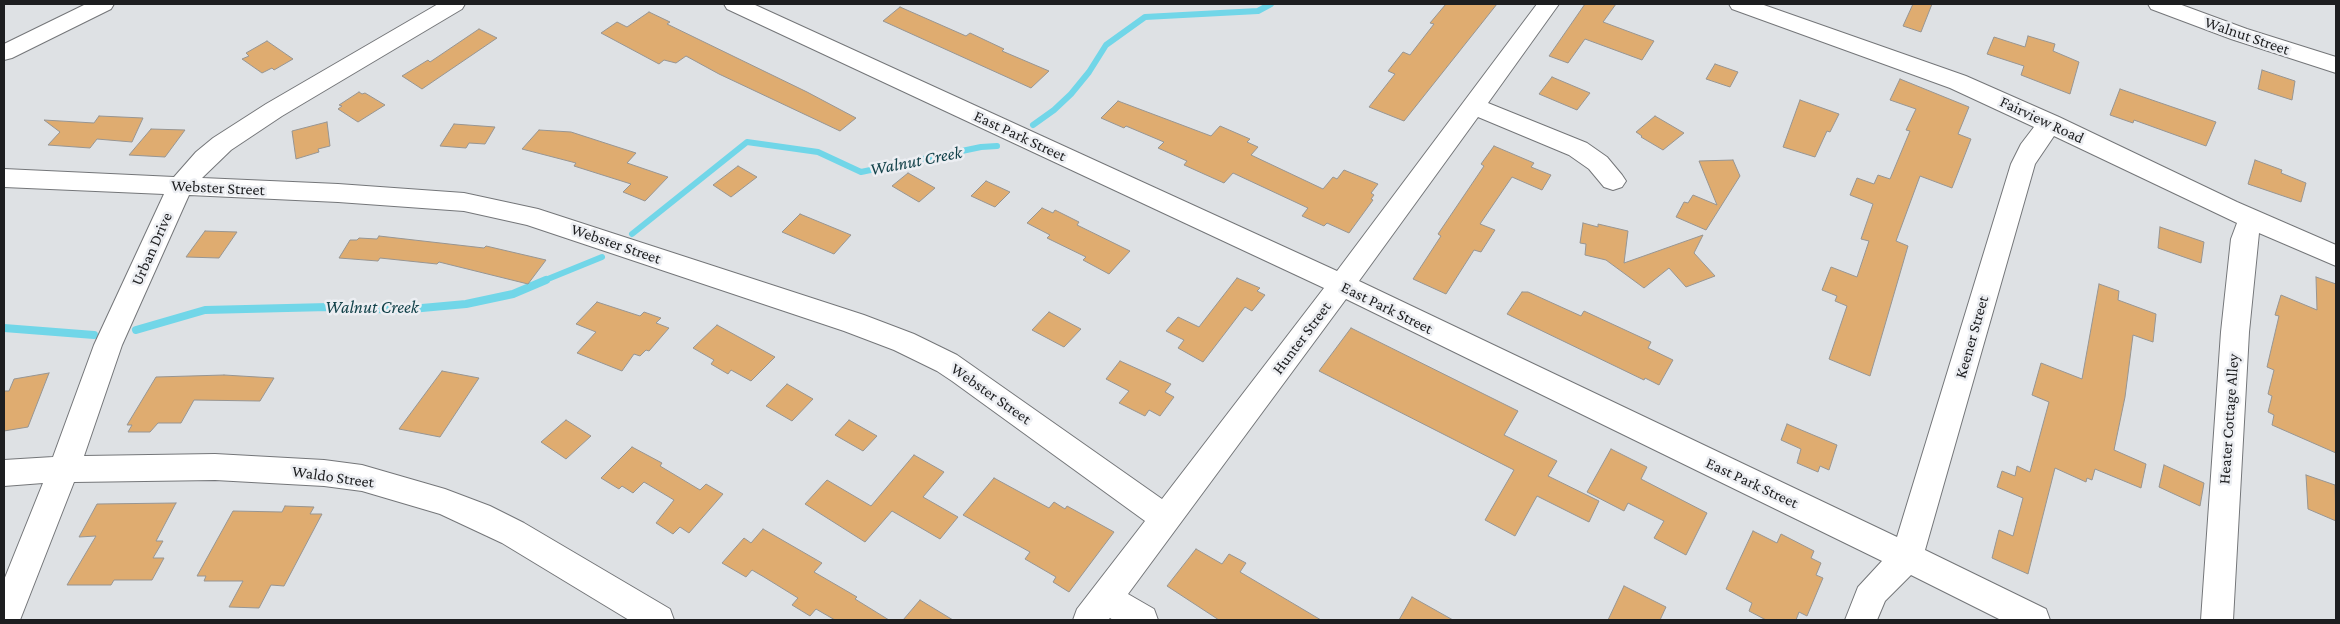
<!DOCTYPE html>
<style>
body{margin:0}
#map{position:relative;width:2340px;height:624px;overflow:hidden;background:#dee1e4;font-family:"Crimson Pro",serif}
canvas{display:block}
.frame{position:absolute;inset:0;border:5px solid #1d1e20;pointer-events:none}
</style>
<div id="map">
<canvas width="2340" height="624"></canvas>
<div class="frame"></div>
</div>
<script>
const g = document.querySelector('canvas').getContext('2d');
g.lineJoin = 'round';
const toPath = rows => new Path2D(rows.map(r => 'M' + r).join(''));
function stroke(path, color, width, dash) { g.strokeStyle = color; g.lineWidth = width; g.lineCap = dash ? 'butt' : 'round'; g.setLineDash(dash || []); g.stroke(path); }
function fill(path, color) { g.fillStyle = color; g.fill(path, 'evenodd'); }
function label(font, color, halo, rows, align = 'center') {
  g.font = font + ' "Crimson Pro",serif'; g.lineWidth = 5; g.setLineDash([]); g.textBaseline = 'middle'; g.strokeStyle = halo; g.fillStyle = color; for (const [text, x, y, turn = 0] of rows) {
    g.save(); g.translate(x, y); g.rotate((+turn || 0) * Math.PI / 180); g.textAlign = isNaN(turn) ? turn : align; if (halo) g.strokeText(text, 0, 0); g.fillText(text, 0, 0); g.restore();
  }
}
stroke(toPath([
 [1033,125,1054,110,1071,94,1089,72,1106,45,1145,17,1258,11,1271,4],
 [632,234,747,142,818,152,861,172,981,147,997,146],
 [543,281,602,257]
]), '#71d6e8', 6);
stroke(toPath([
 [4,328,94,335],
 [136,330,205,310,328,307,400,310,466,304,513,294,546,280]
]), '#71d6e8', 8);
const building = toPath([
 [1446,4,1497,4,1404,121,1369,107,1395,74,1388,71,1403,52,1410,55,1434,24,1430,23,1446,4],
 [1585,4,1616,4,1603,22,1654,41,1642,60,1585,39,1568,63,1549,56,1585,4],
 [1913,4,1932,4,1921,32,1903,26,1913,4],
 [900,7,966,36,970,33,1004,49,1002,51,1049,71,1031,88,883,21,900,7],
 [649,12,670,22,667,24,807,92,856,118,840,131,719,74,686,56,676,63,664,60,659,64,601,33,617,22,627,27,649,12],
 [479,29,497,38,422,89,402,76,428,60,430,62,479,29],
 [2028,36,2055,44,2053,51,2079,62,2070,94,2021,75,2024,66,1987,54,1994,37,2025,47,2028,36],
 [267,41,293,59,274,70,272,68,262,73,242,59,249,56,246,53,267,41],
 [1715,64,1738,72,1730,87,1706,79,1715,64],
 [2262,70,2295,81,2292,100,2258,89,2262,70],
 [1552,77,1590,93,1577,110,1539,94,1552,77],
 [1900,79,1969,107,1958,134,1971,139,1952,188,1920,176,1896,241,1908,246,1870,376,1829,359,1847,306,1835,301,1837,296,1822,290,1831,267,1857,277,1869,241,1861,239,1873,204,1850,195,1857,178,1874,184,1878,175,1890,179,1910,131,1906,130,1916,109,1890,100,1900,79],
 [2120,89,2216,122,2206,146,2134,120,2133,123,2110,115,2120,89],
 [359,92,362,94,365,93,385,105,358,122,338,109,342,106,339,105,359,92],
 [1800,100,1839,114,1830,132,1827,131,1815,157,1783,147,1800,100],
 [1118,101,1211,136,1220,126,1250,139,1247,142,1258,147,1251,155,1323,189,1333,177,1337,179,1344,170,1378,184,1371,193,1374,195,1371,199,1373,200,1349,233,1327,223,1324,226,1302,216,1308,208,1233,173,1224,183,1184,165,1187,161,1158,148,1164,142,1126,126,1124,128,1101,118,1118,101],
 [99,116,143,118,132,142,97,139,90,148,48,145,60,132,44,120,94,123,99,116],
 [1655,116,1684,133,1663,150,1641,137,1642,136,1636,132,1655,116],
 [327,122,330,146,318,149,319,152,296,159,292,131,327,122],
 [454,124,495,127,485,144,469,143,466,148,440,146,454,124],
 [151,129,185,130,165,157,129,155,151,129],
 [539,130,571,132,636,153,627,163,668,177,645,201,623,192,631,184,574,166,576,163,522,149,539,130],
 [1494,146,1534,163,1531,167,1551,175,1542,190,1512,177,1480,224,1495,230,1481,252,1474,250,1446,294,1413,279,1441,236,1438,234,1484,166,1481,164,1494,146],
 [1733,160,1740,176,1706,230,1676,217,1684,202,1688,203,1693,195,1717,205,1699,161,1733,160],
 [2255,160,2282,170,2281,173,2306,183,2301,202,2248,184,2255,160],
 [738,166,757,177,731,197,713,185,738,166],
 [908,173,935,188,919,202,892,186,908,173],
 [986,181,1010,192,995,207,971,196,986,181],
 [1042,208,1053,213,1055,210,1079,222,1077,225,1130,251,1109,274,1083,260,1086,257,1047,238,1050,235,1027,223,1042,208],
 [800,214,851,235,834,254,782,232,800,214],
 [1583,223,1598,227,1598,224,1628,231,1624,263,1703,235,1694,253,1715,276,1686,287,1669,268,1644,288,1606,260,1585,255,1586,244,1580,243,1583,223],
 [2160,227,2204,242,2201,263,2158,248,2160,227],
 [205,231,237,232,219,258,186,257,205,231],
 [379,236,484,248,486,246,546,260,528,284,439,262,437,264,380,258,378,261,339,258,350,240,357,240,359,238,377,239,379,236],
 [2316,277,2336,284,2336,453,2272,425,2274,415,2268,412,2272,396,2268,394,2274,370,2267,367,2279,316,2275,315,2281,295,2317,310,2316,277],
 [1237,278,1260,288,1257,291,1265,295,1252,311,1245,307,1203,362,1178,348,1184,340,1166,331,1178,317,1199,327,1237,278],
 [2099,284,2119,291,2118,300,2156,314,2153,342,2133,335,2125,397,2114,450,2146,464,2141,488,2095,469,2092,480,2087,478,2086,482,2055,468,2028,574,1992,558,1999,530,2013,536,2023,498,1997,487,2002,471,2015,476,2017,466,2030,472,2049,402,2032,395,2041,363,2082,379,2099,284],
 [1522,292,1528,292,1581,316,1584,311,1651,342,1648,348,1673,360,1659,385,1645,378,1644,380,1507,314,1522,292],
 [597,302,640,316,644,312,661,318,656,323,669,328,649,351,646,350,640,356,634,354,622,371,577,353,596,332,576,324,597,302],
 [1049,312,1081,329,1064,347,1032,330,1049,312],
 [717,325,775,357,751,381,731,370,728,374,711,364,714,360,693,348,717,325],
 [1351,328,1518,411,1504,435,1557,461,1548,476,1599,501,1589,522,1537,496,1515,536,1485,520,1514,470,1319,371,1351,328],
 [1120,361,1171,384,1165,392,1174,397,1160,416,1149,410,1145,416,1119,403,1129,391,1106,379,1120,361],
 [442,371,479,378,440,437,399,429,442,371],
 [49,373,28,427,4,431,4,391,9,391,14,379,49,373],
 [224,375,274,378,260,401,194,400,181,423,158,423,150,432,128,432,132,425,127,425,156,377,224,375],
 [787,384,813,399,792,421,766,406,787,384],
 [566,420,591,436,566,459,541,442,566,420],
 [849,420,877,436,863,451,835,435,849,420],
 [1787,424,1837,445,1829,470,1820,466,1818,472,1797,463,1801,449,1781,440,1787,424],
 [632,447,662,463,660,466,700,490,706,484,723,494,689,533,680,527,673,534,656,523,674,500,644,482,633,493,622,486,619,489,601,478,632,447],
 [1611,449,1647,467,1641,479,1707,513,1686,555,1654,538,1664,521,1628,503,1624,511,1587,492,1611,449],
 [914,455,944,472,923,497,958,517,940,539,892,511,865,542,805,504,827,480,871,506,914,455],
 [2164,465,2204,483,2200,506,2159,487,2164,465],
 [2306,475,2335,485,2336,521,2308,509,2306,475],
 [994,478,1049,508,1054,502,1065,509,1067,506,1114,532,1069,592,1053,582,1056,577,1025,559,1030,552,963,515,994,478],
 [176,503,156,541,163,541,153,558,164,558,152,580,114,580,111,585,67,585,96,536,79,537,97,504,176,503],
 [285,506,314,507,310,514,322,514,284,586,271,585,259,608,229,607,243,581,204,581,206,576,197,576,233,511,282,512,285,506],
 [763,529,822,563,814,572,857,597,855,599,889,620,835,620,816,609,810,616,792,605,798,598,764,577,752,570,746,577,722,563,744,538,751,543,763,529],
 [1753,531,1777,543,1781,534,1814,551,1811,558,1821,563,1816,575,1823,578,1807,616,1799,612,1796,620,1766,620,1749,611,1752,603,1726,589,1753,531],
 [1196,549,1222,564,1229,554,1246,563,1240,572,1321,620,1219,620,1167,586,1196,549],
 [1624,586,1666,607,1660,620,1608,620,1624,586],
 [1412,597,1453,620,1399,620,1412,597],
 [920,600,953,620,903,620,920,600]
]);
fill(building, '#dfac70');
stroke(building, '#979592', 1);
const minor = toPath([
 [86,4,114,4,111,9,12,58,4,60,4,44,86,4],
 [438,4,465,4,462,9,282,116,231,150,202,178,338,184,464,193,538,209,864,315,914,334,957,355,1162,499,1324,288,727,9,724,4,753,4,1337,271,1537,4,1559,4,1488,103,1587,143,1607,157,1622,175,1626,181,1622,187,1613,190,1604,187,1589,169,1569,155,1478,117,1359,281,1897,537,2011,164,2021,144,2034,127,1950,88,1732,9,1729,4,1761,4,1966,76,2059,117,2237,202,2336,245,2336,266,2259,233,2249,332,2233,620,2201,620,2221,332,2231,239,2237,223,2054,136,2035,164,1925,550,2046,609,2050,620,2001,620,1911,575,1885,601,1877,620,1845,620,1858,587,1882,561,1346,299,1128,594,1154,609,1158,620,1113,620,1110,618,1108,620,1073,620,1077,609,1145,521,952,381,937,371,894,350,844,331,527,225,464,211,338,202,189,195,122,345,84,456,215,454,324,460,362,465,445,489,490,506,524,523,670,609,674,620,629,620,502,543,440,514,362,491,324,486,215,480,74,482,20,620,4,620,4,580,43,483,4,486,4,460,53,457,94,345,164,194,4,187,4,169,174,177,196,152,213,138,266,104,438,4]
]);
const major = toPath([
 [2148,4,2179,4,2247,29,2336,57,2336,73,2231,39,2151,9,2148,4]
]);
stroke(minor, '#747679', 2);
stroke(major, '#747679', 2);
fill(minor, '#fff');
fill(major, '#fff');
label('16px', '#1d1e20', '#eceef2', [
 ["Walnut Street",2247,36,19],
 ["Fairview Road",2042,120,25],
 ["East Park Street",1020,136,25],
 ["Webster Street",218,188,3],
 ["Webster Street",616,244,19],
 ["Urban Drive",152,249,-66],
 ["East Park Street",1387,308,26],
 ["Keener Street",1972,337,-74],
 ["Hunter Street",1302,338,-53],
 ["Webster Street",991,394,35],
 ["Heater Cottage Alley",2229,419,-86],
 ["Waldo Street",333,477,8],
 ["East Park Street",1752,483,25]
]);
label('italic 18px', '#13424a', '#eceef2', [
 ["Walnut Creek",916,161,-11],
 ["Walnut Creek",372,307]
]);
</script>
